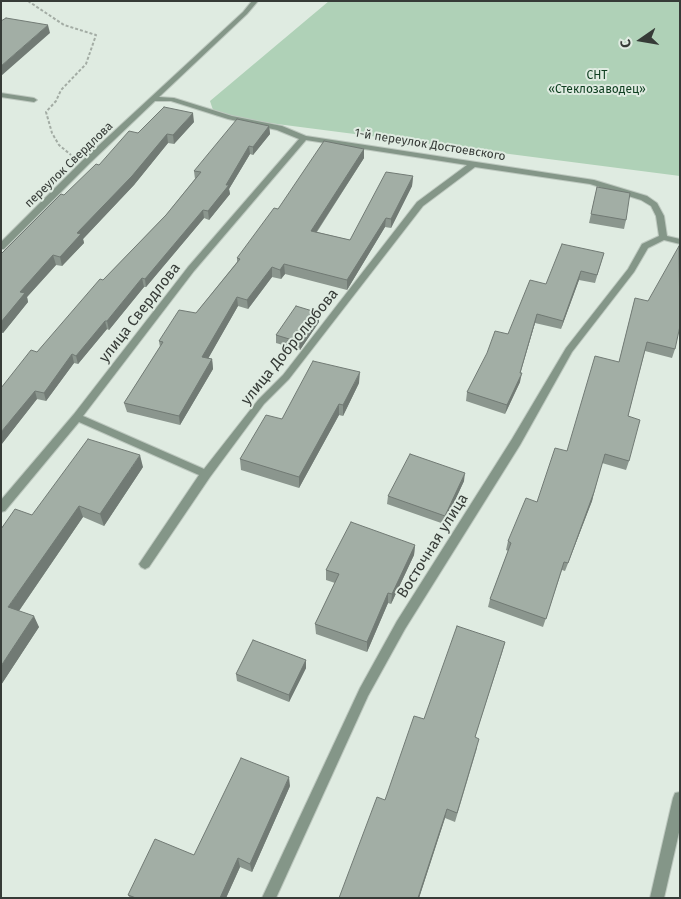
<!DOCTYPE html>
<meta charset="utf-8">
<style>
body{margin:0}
#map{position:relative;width:681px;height:899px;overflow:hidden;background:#dfebe1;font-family:"Fira Sans",sans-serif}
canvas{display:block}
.frame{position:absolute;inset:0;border:2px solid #363b37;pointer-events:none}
.north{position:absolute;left:616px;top:15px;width:50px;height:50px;-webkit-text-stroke:4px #dfebe1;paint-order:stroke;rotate:257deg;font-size:14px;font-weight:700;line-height:20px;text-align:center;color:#363b37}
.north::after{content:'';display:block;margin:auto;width:18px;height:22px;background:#363b37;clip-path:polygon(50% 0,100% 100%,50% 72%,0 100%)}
</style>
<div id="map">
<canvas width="681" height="899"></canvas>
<div class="frame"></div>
<div class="north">С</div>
</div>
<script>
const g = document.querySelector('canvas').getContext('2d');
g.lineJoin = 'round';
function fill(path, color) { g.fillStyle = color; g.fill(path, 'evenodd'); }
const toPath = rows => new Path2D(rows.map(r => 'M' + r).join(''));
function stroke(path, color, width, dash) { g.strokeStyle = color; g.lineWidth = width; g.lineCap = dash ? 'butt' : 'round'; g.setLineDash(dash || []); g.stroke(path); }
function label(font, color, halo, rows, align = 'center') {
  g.font = font + ' "Fira Sans",sans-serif'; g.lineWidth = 4; g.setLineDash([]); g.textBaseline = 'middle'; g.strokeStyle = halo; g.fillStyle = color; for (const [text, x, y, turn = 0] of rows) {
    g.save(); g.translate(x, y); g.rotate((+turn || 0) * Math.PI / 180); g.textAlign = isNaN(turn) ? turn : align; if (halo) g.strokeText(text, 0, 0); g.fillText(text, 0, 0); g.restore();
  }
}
fill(toPath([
 [329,1,680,1,680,176,215,116,210,101]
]), '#afd1b7');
const minor = toPath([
 [252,1,258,1,247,14,159,97,174,98,232,116,282,126,306,136,594,180,647,196,657,203,664,216,667,236,680,239,680,244,664,240,648,248,634,272,572,352,520,445,405,629,368,696,276,898,262,898,360,688,397,621,512,439,566,348,628,269,642,244,659,236,656,216,651,206,641,200,590,184,475,167,423,206,289,379,264,404,210,477,149,567,145,569,141,567,139,564,141,561,199,475,79,422,5,511,1,512,1,500,74,414,188,267,299,139,277,130,228,119,171,101,155,101,90,163,4,249,1,249,1,242,84,159,243,12,252,1],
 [306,140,467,165,417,202,283,375,258,400,204,469,83,416,194,271,306,140],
 [1,93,34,98,37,100,34,102,1,97,1,93],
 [680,792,680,828,664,898,650,898,673,798,675,793,680,792]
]);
stroke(minor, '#bdc8bf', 2);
stroke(toPath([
 [28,1,64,25,96,35,86,64,61,90,56,101,46,112,52,133,59,145,71,155]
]), '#a3aca4', 2, [3, 2]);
fill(minor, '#849688');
fill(toPath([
 [194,122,174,144,168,143,134,185,83,239,84,243,62,266,56,265,27,297,28,302,3,333,1,333,1,254,64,195,138,133],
 [269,126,270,134,253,155,250,154,229,189,230,194,209,220,204,218,146,287,144,287,109,330,107,329,78,364,74,363,46,401,37,399,1,445,37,352,103,280,166,215,195,179,194,171],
 [364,149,364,158,317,232,350,240,413,176,412,186,391,228,385,227,347,290,285,274,281,279,272,277,248,309,238,306,208,358,212,359,213,369,180,425,127,412,124,403,160,347,159,341,196,313,237,262,237,258,278,209],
 [597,187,626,220,624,229,589,223],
 [604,253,595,283,579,280,561,329,535,323,520,373,520,382,505,414,466,401,467,392,508,334,546,284],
 [635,298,675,349,672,358,645,351,628,416,629,461,626,470,602,463,592,501,565,571,562,570,543,627,488,607,490,599,508,551,506,550,508,541,537,502,619,362],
 [319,322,300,350,276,343,276,335],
 [359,383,343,416,339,415,299,488,241,470,240,459,282,419],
 [143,467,104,526,83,517,19,611,39,627,1,685,32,515],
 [464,481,444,524,387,504,388,496],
 [415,545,414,555,391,604,388,603,367,652,316,634,315,624,335,583,326,580,326,570],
 [505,642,475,737,477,748,455,822,445,818,419,898,339,898,424,719],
 [306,660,306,668,289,702,237,681,236,674],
 [290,786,252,872,240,867,226,898,130,898,128,895,194,855]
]), '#8b968e');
fill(toPath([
 [48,25,50,33,1,76,1,66],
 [193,113,194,122,174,144,173,135],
 [269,126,270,134,253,155,253,147],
 [167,134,168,143,134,185,83,239,84,243,62,266,60,257,77,233],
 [249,146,250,154,229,189,230,194,209,220,208,211,226,185],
 [364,149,364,158,311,240,311,231],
 [413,176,412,186,391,228,391,219],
 [203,210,204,218,146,287,145,279],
 [386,218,385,227,347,290,347,280],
 [53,255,56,265,27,297,28,302,3,333,1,329,1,322,20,292],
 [284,264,285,274,281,279,280,270],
 [272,267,272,277,248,309,247,300],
 [581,271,579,280,561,329,563,321],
 [142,278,144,287,109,330,107,321],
 [237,297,238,306,204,366,202,357],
 [319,313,319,322,300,350,299,342],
 [537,314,535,323,518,381,520,373],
 [105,321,107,329,78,364,76,356],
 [72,354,74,363,46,401,44,393],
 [212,359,213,369,180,425,179,416],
 [360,372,359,383,343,416,343,405],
 [522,373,520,382,505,414,507,405],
 [35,391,37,399,1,445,1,432],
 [339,404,339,415,299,488,299,477],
 [140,455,143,467,104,526,100,514],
 [465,473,464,481,444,524,445,516],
 [594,492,592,501,565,571,568,563],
 [79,506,83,517,14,618,8,607],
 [415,545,414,555,391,604,392,594],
 [388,593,388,603,367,652,367,642],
 [34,616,39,627,1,685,1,666],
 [505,642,502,653,472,746,475,737],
 [306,660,306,668,289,702,289,695],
 [289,777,290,786,252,872,250,864],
 [447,809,445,818,419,898,418,898],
 [238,858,240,867,226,898,220,898]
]), '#717a74');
const building = toPath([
 [6,18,48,25,1,66,1,21,6,18],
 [164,107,193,113,173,135,167,134,132,176,77,233,81,234,60,257,53,255,20,292,25,293,1,322,1,254,61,194,64,195,96,164,99,165,129,131,138,133,164,107],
 [237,119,269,126,253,147,249,146,226,185,229,185,208,211,203,210,145,279,142,278,107,321,105,321,76,356,72,354,44,393,35,391,1,432,1,388,31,350,37,352,100,279,103,280,166,215,201,172,194,171,237,119],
 [324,141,364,149,311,231,350,240,386,172,413,176,391,219,386,218,347,280,284,264,280,270,272,267,247,300,237,297,202,357,212,359,179,416,124,403,163,342,159,341,179,310,196,313,240,259,237,258,274,208,278,209,324,141],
 [597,187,630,193,626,220,591,214,597,187],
 [562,244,604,253,597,275,581,271,563,321,537,314,520,373,522,373,507,405,467,392,487,353,495,331,508,334,530,280,546,284,562,244],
 [679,246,680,326,675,349,647,342,628,416,640,420,629,461,605,454,594,492,568,563,564,562,546,619,490,599,511,543,508,541,526,498,537,502,555,448,567,451,595,356,619,362,635,298,648,301,679,246],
 [296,306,319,313,299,342,276,335,296,306],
 [313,361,360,372,343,405,339,404,299,477,240,459,266,415,282,419,313,361],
 [88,439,140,455,100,514,79,506,8,607,34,616,1,666,1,529,15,509,32,515,88,439],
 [410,454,465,473,445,516,388,496,410,454],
 [351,522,415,545,392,594,388,593,367,642,315,624,339,574,326,570,351,522],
 [457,626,505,642,475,737,479,739,457,813,447,809,418,898,339,898,377,797,385,800,414,716,424,719,457,626],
 [253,640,306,660,289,695,236,674,253,640],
 [241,758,289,777,250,864,238,858,220,898,136,898,128,895,155,839,194,855,241,758]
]);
fill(building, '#a2aea5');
stroke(building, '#717a74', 1);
label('12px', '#0f3f21', '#dfebe1', [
 ["СНТ",597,76],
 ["«Стеклозаводец»",597,90]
]);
label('12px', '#363b37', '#dfebe1', [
 ["1-й переулок Достоевского",430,145,9],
 ["переулок Свердлова",69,165,-44]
]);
label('15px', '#363b37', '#dfebe1', [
 ["улица Свердлова",140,313,-52],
 ["улица Добролюбова",290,347,-51],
 ["Восточная улица",433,546,-58]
]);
</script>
